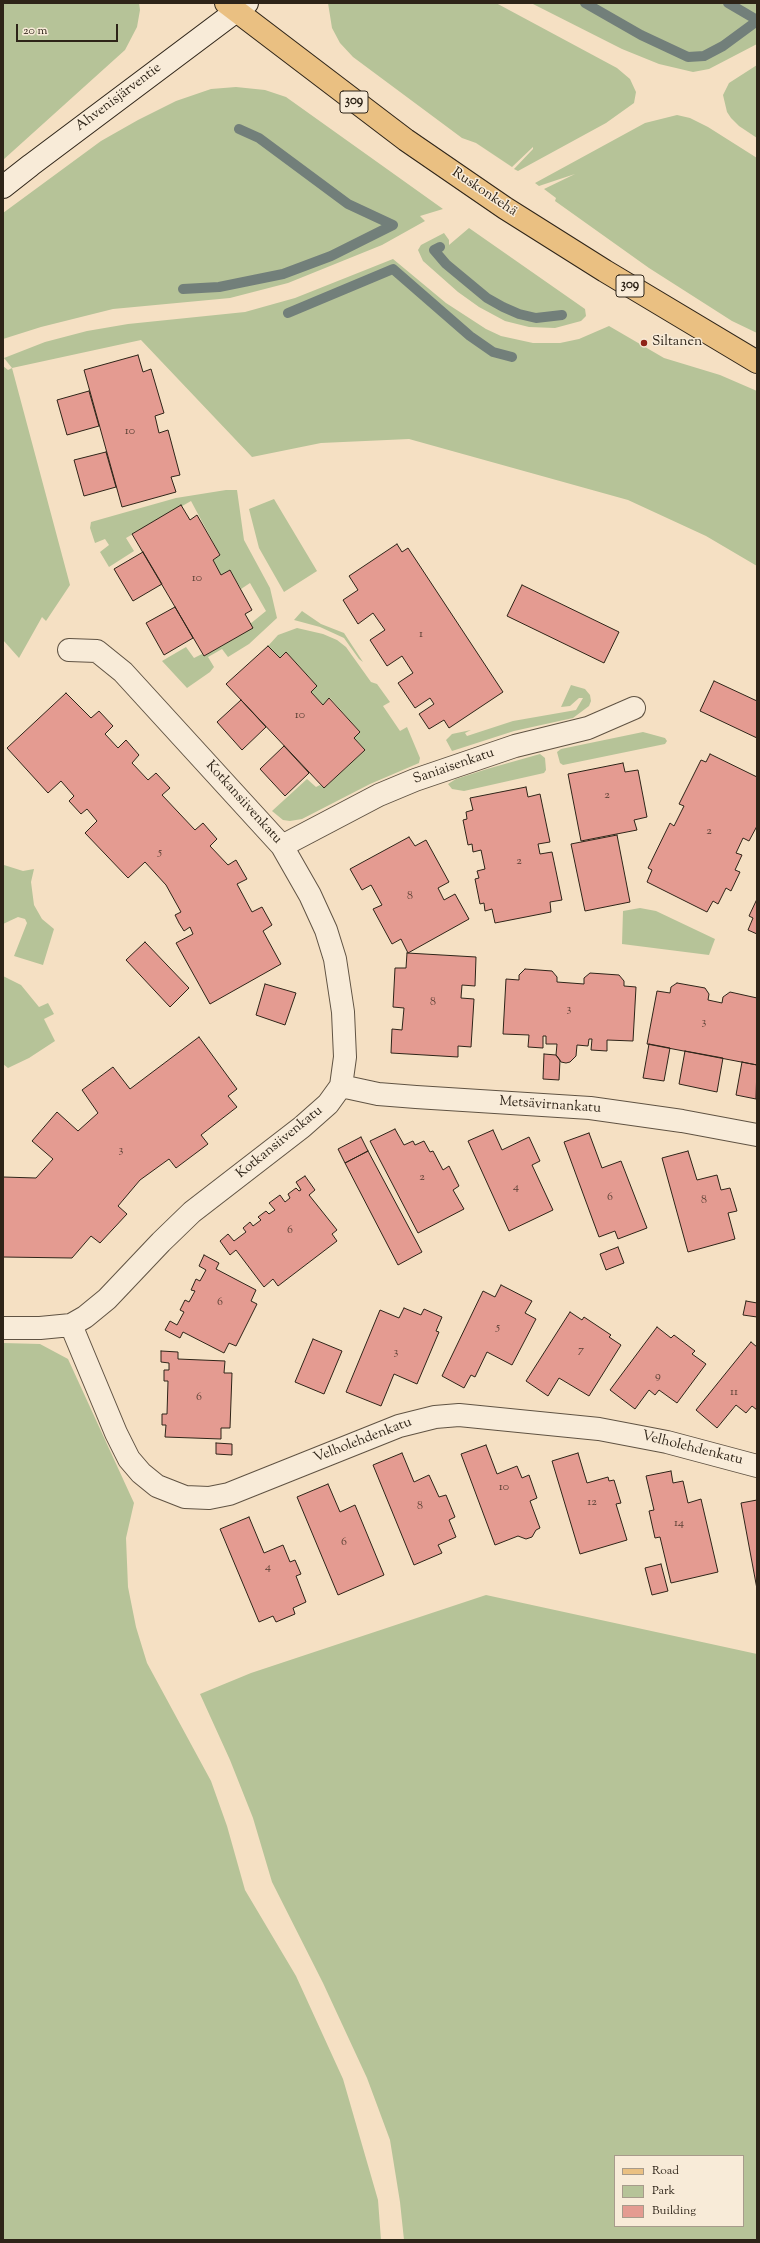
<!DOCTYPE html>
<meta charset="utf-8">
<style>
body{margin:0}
#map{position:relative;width:760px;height:2243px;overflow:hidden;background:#f5e0c3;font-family:"Sorts Mill Goudy",serif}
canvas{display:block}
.frame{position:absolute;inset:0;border:4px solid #2e2418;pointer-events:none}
.legend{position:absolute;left:614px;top:2155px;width:130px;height:72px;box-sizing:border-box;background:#f8ebd8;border:1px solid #a79b8b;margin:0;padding:5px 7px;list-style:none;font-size:12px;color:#2e2418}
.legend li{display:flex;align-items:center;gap:8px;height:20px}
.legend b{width:20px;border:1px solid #a79b8b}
.scale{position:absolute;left:16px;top:24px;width:102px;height:18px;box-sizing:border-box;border:2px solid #2e2418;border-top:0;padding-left:5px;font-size:12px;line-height:14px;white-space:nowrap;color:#2e2418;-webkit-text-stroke:3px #f8ebd8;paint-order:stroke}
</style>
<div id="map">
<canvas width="760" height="2243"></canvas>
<div class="frame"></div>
<ul class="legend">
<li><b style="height:5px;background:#eac082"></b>Road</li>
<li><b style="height:11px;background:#b6c398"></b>Park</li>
<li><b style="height:11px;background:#e49b91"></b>Building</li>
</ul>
<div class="scale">20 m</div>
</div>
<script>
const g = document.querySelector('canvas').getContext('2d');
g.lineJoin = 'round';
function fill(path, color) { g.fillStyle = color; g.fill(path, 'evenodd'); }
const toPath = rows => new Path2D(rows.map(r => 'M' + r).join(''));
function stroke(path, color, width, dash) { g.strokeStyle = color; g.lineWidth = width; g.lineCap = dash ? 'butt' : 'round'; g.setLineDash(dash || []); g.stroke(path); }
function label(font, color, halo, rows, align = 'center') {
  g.font = font + ' "Sorts Mill Goudy",serif'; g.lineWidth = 3; g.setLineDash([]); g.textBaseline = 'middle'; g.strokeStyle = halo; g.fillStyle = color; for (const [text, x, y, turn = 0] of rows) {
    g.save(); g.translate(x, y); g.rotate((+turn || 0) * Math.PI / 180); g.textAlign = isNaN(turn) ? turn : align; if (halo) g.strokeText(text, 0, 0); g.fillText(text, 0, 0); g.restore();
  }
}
fill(toPath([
 [3,3,139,3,140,10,137,27,125,50,3,160],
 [328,3,496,3,617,68,630,79,636,92,634,103,606,123,518,171,514,169,533,149,533,147,512,167,476,143,462,138,353,57,340,43,332,28],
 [531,3,757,3,757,44,709,69,693,72,659,64,622,49],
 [757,65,757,138,739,126,731,118,727,112,723,95,729,83],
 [236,87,265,90,286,97,443,209,420,216,425,221,382,245,288,283,230,298,113,309,41,327,3,339,3,213,101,141,138,120,176,101,211,89],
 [677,115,690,118,708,127,757,158,757,333,732,321,649,268,555,201,556,198,544,189,575,174,539,186,535,183,645,123],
 [469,228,585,309,586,316,581,321,555,328,529,327,505,321,479,307,458,292,423,261,418,250,421,245,444,233,449,240,449,245],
 [393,259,446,303,486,329,501,336,533,343,560,343,579,339,609,326,664,358,720,375,757,391,757,566,706,536,628,500,409,439,321,443,252,457,141,340,12,368,70,585,46,621,42,617,19,658,3,640,3,366,8,370,12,368,4,358,45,342,87,331,128,324,245,312,295,298],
 [226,490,237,490,244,540,270,588,277,618,249,644,228,657,222,649,208,657,214,667,210,672,187,688,162,661,186,647,194,658,202,654,204,656,252,628,250,624,266,611,250,583,241,589,230,570,221,575,213,560,220,555,191,501,126,538,134,551,109,567,100,552,109,545,105,539,95,543,90,528,91,522,176,498],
 [274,499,317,571,284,592,259,548,249,509],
 [302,611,321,624,344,633,363,662,359,659,344,638,320,627,294,620],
 [297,628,323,634,337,640,346,647,371,682,377,684,390,702,383,706,400,731,407,727,420,758,419,763,370,784,302,819,290,821,283,820,272,811,307,779,316,787,320,785,324,788,365,750,354,738,360,732,330,698,323,705,311,692,317,686,286,652,280,658,268,646,278,635],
 [571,685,585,689,590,695,591,701,589,706,573,718,514,731,452,751,446,740,452,734,471,730,465,733,467,736,513,721,576,710,583,698,579,698,570,706,561,707],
 [643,732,665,738,667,741,665,744,563,765,560,763,557,752,561,749],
 [540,754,545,758,546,770,544,773,464,791,452,789,448,784,456,779,487,769],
 [4,865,23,871,34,869,31,882,34,905,42,919,54,929,43,965,14,956,27,923,25,919,18,917,3,924],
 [640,908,656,911,715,939,709,955,622,944,623,911],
 [3,976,21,985,39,1007,48,1003,54,1014,44,1019,55,1041,29,1058,8,1068,3,1064],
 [3,1343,40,1344,68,1359,134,1503,126,1538,128,1587,136,1627,147,1663,211,1781,227,1826,245,1890,296,1976,343,2079,378,2200,381,2240,3,2240],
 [486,1595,757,1654,757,2240,404,2240,400,2202,390,2140,367,2078,323,1983,272,1882,253,1818,230,1760,200,1694,251,1673],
 [615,2156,743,2156,743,2226,615,2226]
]), '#b6c398');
stroke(toPath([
 [585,3,641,35,688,57,704,56,723,46,757,21],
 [728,3,757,20],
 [239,129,259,138,348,204,393,225],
 [440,247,434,250,446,264,487,298,503,307,519,314,536,318,562,315],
 [183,289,219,287,283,274,331,256,393,225],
 [288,313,393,269,470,336,493,352,512,357]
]), '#727f7a', 10);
const building = toPath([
 [138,355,143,372,151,369,164,413,155,416,159,433,168,430,180,475,171,477,176,492,122,507,84,370,138,355],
 [89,391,99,426,67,435,57,400,89,391],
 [106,452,116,487,84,496,74,460,106,452],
 [181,505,190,520,197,515,220,555,213,560,221,575,230,570,252,610,245,614,253,628,204,656,132,534,181,505],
 [397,544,402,552,408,548,503,692,449,728,444,720,429,729,419,714,434,704,430,698,415,708,398,683,413,673,402,656,387,666,370,640,385,630,373,613,358,624,343,600,358,590,349,576,397,544],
 [143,552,162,584,133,601,114,569,143,552],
 [522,585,619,632,604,663,507,616,522,585],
 [175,607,193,638,164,655,146,623,175,607],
 [268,646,280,658,286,652,317,686,311,692,323,705,329,698,360,732,354,738,365,750,324,788,226,684,268,646],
 [714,681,757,701,757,738,700,711,714,681],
 [66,693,91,718,99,711,113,726,105,734,118,748,126,740,139,755,132,763,148,780,156,773,170,788,162,795,195,830,203,823,217,839,210,846,228,865,236,860,247,879,237,884,252,912,262,907,272,925,263,931,281,964,210,1004,176,943,193,934,190,927,184,931,179,923,175,915,181,912,166,885,145,862,128,878,85,833,97,821,87,809,81,814,69,801,74,796,61,781,48,793,7,748,66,693],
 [241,700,266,727,242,750,217,722,241,700],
 [284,746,309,773,285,796,260,769,284,746],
 [710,754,757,777,757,826,749,841,743,838,736,853,742,855,735,870,740,872,731,891,726,888,718,904,713,901,707,912,647,882,652,870,648,868,670,823,674,826,684,806,679,804,701,760,706,762,710,754],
 [623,763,625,772,638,770,647,817,634,820,637,830,581,841,568,774,623,763],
 [526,787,528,797,540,794,550,842,538,844,540,854,552,852,562,900,550,902,551,912,495,923,492,909,485,911,484,903,480,904,475,879,479,878,477,871,485,869,481,850,473,852,472,844,468,845,463,820,467,819,466,812,473,810,470,798,526,787],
 [617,835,630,902,585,911,571,844,617,835],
 [409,837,415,846,426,840,449,882,438,888,444,900,455,894,469,919,408,953,401,939,392,944,373,909,382,905,371,885,362,890,350,869,409,837],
 [757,899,757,934,748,930,753,918,749,916,757,899],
 [145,942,189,988,170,1007,126,960,145,942],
 [407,953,476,957,475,986,462,985,461,998,474,999,471,1047,458,1046,458,1057,391,1053,392,1029,402,1030,404,1008,393,1007,395,968,406,968,407,953],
 [525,969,552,971,557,977,557,982,584,984,584,978,590,973,619,975,624,981,624,986,636,987,633,1041,607,1040,607,1051,591,1050,592,1039,589,1039,588,1046,577,1045,576,1056,570,1062,566,1063,561,1062,556,1055,557,1044,546,1044,546,1036,543,1036,543,1048,528,1047,529,1035,503,1034,506,979,519,980,519,975,525,969],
 [677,983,705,988,709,994,708,1000,722,1003,723,997,730,992,757,998,757,1065,647,1044,657,991,670,993,671,987,677,983],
 [265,984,296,993,285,1025,256,1015,265,984],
 [199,1037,237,1089,228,1096,237,1107,201,1135,208,1144,176,1168,169,1159,140,1180,118,1206,127,1214,100,1243,91,1236,72,1258,3,1257,3,1177,36,1178,53,1159,32,1141,57,1112,78,1131,98,1113,82,1090,113,1067,130,1089,199,1037],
 [649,1044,670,1048,664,1081,643,1078,649,1044],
 [685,1051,723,1058,717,1092,679,1084,685,1051],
 [544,1054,556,1055,560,1060,559,1080,543,1079,544,1054],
 [742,1062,757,1065,756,1099,736,1095,742,1062],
 [395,1129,404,1145,413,1141,415,1145,424,1141,430,1152,433,1151,443,1170,449,1166,459,1186,453,1190,464,1209,418,1233,370,1141,395,1129],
 [493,1130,502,1150,529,1137,540,1161,532,1165,553,1210,509,1231,468,1141,493,1130],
 [589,1133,602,1168,621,1161,647,1228,618,1239,615,1231,599,1237,564,1142,589,1133],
 [361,1137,368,1151,345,1163,338,1149,361,1137],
 [368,1151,422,1252,398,1265,345,1163,368,1151],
 [688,1151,697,1180,717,1175,721,1190,730,1188,737,1211,728,1213,735,1239,688,1252,662,1158,688,1151],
 [305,1176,315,1190,309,1195,337,1230,332,1234,337,1241,278,1286,273,1279,264,1287,236,1250,230,1255,220,1241,228,1234,234,1241,246,1232,243,1228,250,1222,253,1226,261,1220,258,1217,266,1211,269,1214,275,1210,269,1203,280,1195,285,1202,290,1198,288,1194,296,1188,299,1191,301,1190,296,1182,305,1176],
 [618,1247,624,1263,606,1270,600,1254,618,1247],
 [204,1255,219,1263,216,1269,256,1290,251,1301,257,1304,236,1346,229,1343,224,1353,183,1332,180,1338,165,1330,170,1321,177,1325,184,1312,180,1310,185,1300,189,1302,195,1291,191,1290,196,1279,200,1281,206,1270,199,1266,204,1255],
 [501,1285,532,1301,525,1313,536,1319,512,1365,487,1352,475,1377,471,1375,464,1388,442,1376,483,1291,495,1297,501,1285],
 [746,1301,757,1303,757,1317,743,1315,746,1301],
 [404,1308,421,1315,424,1309,442,1317,436,1331,439,1332,417,1384,394,1374,381,1406,346,1392,380,1310,399,1318,404,1308],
 [570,1312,582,1320,584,1317,611,1335,609,1337,621,1345,589,1396,559,1378,548,1396,526,1381,570,1312],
 [657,1327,671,1338,674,1335,695,1351,692,1354,706,1364,677,1403,659,1390,655,1395,649,1390,635,1409,610,1390,657,1327],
 [313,1339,342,1351,324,1394,295,1382,313,1339],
 [751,1342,757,1347,757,1410,752,1406,746,1413,736,1405,717,1428,696,1410,751,1342],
 [161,1351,178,1352,178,1359,225,1361,224,1373,232,1373,230,1428,221,1428,221,1439,165,1437,166,1425,162,1425,162,1414,167,1414,168,1381,164,1381,164,1370,169,1370,169,1363,161,1362,161,1351],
 [216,1443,232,1444,232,1455,216,1454,216,1443],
 [486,1445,497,1474,517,1466,522,1478,529,1475,537,1498,530,1501,540,1528,536,1530,532,1537,526,1539,518,1536,495,1545,461,1454,486,1445],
 [402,1453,414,1482,429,1475,439,1497,446,1495,455,1517,449,1520,456,1537,438,1545,442,1553,414,1565,373,1465,402,1453],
 [578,1453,587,1483,608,1477,609,1481,614,1480,621,1503,616,1504,627,1540,580,1554,552,1461,578,1453],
 [671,1471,673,1483,683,1481,688,1503,701,1499,718,1572,671,1583,660,1537,655,1538,649,1511,654,1510,646,1476,671,1471],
 [328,1484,340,1512,355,1505,384,1575,338,1595,297,1497,328,1484],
 [757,1500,757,1589,741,1503,757,1500],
 [249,1517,264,1553,283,1545,290,1562,295,1560,301,1574,296,1576,306,1602,293,1608,295,1614,276,1622,273,1616,259,1622,220,1529,249,1517],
 [661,1564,668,1591,652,1595,645,1568,661,1564]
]);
fill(building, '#e49b91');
stroke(building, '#2e2418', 1);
const street = toPath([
 [282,846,379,795,415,780,515,746,588,728,634,708],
 [341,1086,378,1094,416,1097,590,1108,682,1121,757,1135],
 [71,1325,116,1433,129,1459,141,1473,157,1486,185,1497,209,1498,229,1494,399,1426,435,1417,459,1415,599,1429,667,1442,757,1466],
 [3,1328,40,1328,71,1325,85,1317,107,1299,161,1242,192,1212,302,1127,328,1104,341,1086,345,1057,343,1012,335,959,326,930,310,895,282,846,123,672,97,651,69,650]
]);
const secondary = toPath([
 [3,187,31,165,247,3]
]);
const primary = toPath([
 [226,3,406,140,505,208,605,271,757,362]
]);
stroke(street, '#605343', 24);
stroke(secondary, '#2e2418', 24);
stroke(primary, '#2e2418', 24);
stroke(street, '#f8ebd8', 22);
stroke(secondary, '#f8ebd8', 22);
stroke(primary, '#eac082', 22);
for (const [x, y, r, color] of [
 [644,343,4,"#8f2418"]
]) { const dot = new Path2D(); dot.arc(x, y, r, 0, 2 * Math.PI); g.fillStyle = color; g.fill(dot); stroke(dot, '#f8ebd8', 1.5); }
label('12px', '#5c4236', null, [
 ["10",130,432],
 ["10",197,579],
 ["1",421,635],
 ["10",300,716],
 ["2",607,796],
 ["2",709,832],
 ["5",160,853],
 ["2",519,862],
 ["8",410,897],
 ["8",433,1003],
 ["3",569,1010],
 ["3",704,1023],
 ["3",121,1151],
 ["2",422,1178],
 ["4",516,1188],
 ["6",610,1198],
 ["8",704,1201],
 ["6",290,1231],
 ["6",220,1303],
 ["5",498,1328],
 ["7",581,1351],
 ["3",396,1353],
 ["9",658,1377],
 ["11",734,1393],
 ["6",199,1398],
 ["10",504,1488],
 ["12",592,1503],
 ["8",420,1507],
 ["14",679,1524],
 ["6",344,1543],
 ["4",268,1568]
]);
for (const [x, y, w] of [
 [354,102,28],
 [630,286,28]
]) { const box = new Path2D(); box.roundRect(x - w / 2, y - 11, w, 22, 3); g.fillStyle = '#f8ebd8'; g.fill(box); stroke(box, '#2e2418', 1); }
label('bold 13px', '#2e2418', null, [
 ["309",354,102],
 ["309",630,286]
]);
label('14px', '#2e2418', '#f8ebd8', [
 ["Ahvenisjärventie",119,98,-37],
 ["Ruskonkehä",484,193,34],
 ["Saniaisenkatu",454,767,-19],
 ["Kotkansiivenkatu",243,803,48],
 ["Metsävirnankatu",550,1106,4],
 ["Kotkansiivenkatu",280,1143,-39],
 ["Velholehdenkatu",363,1441,-21],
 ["Velholehdenkatu",692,1449,14]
]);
label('14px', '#2e2418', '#f8ebd8', [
 ["Siltanen",652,343]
], 'left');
</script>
